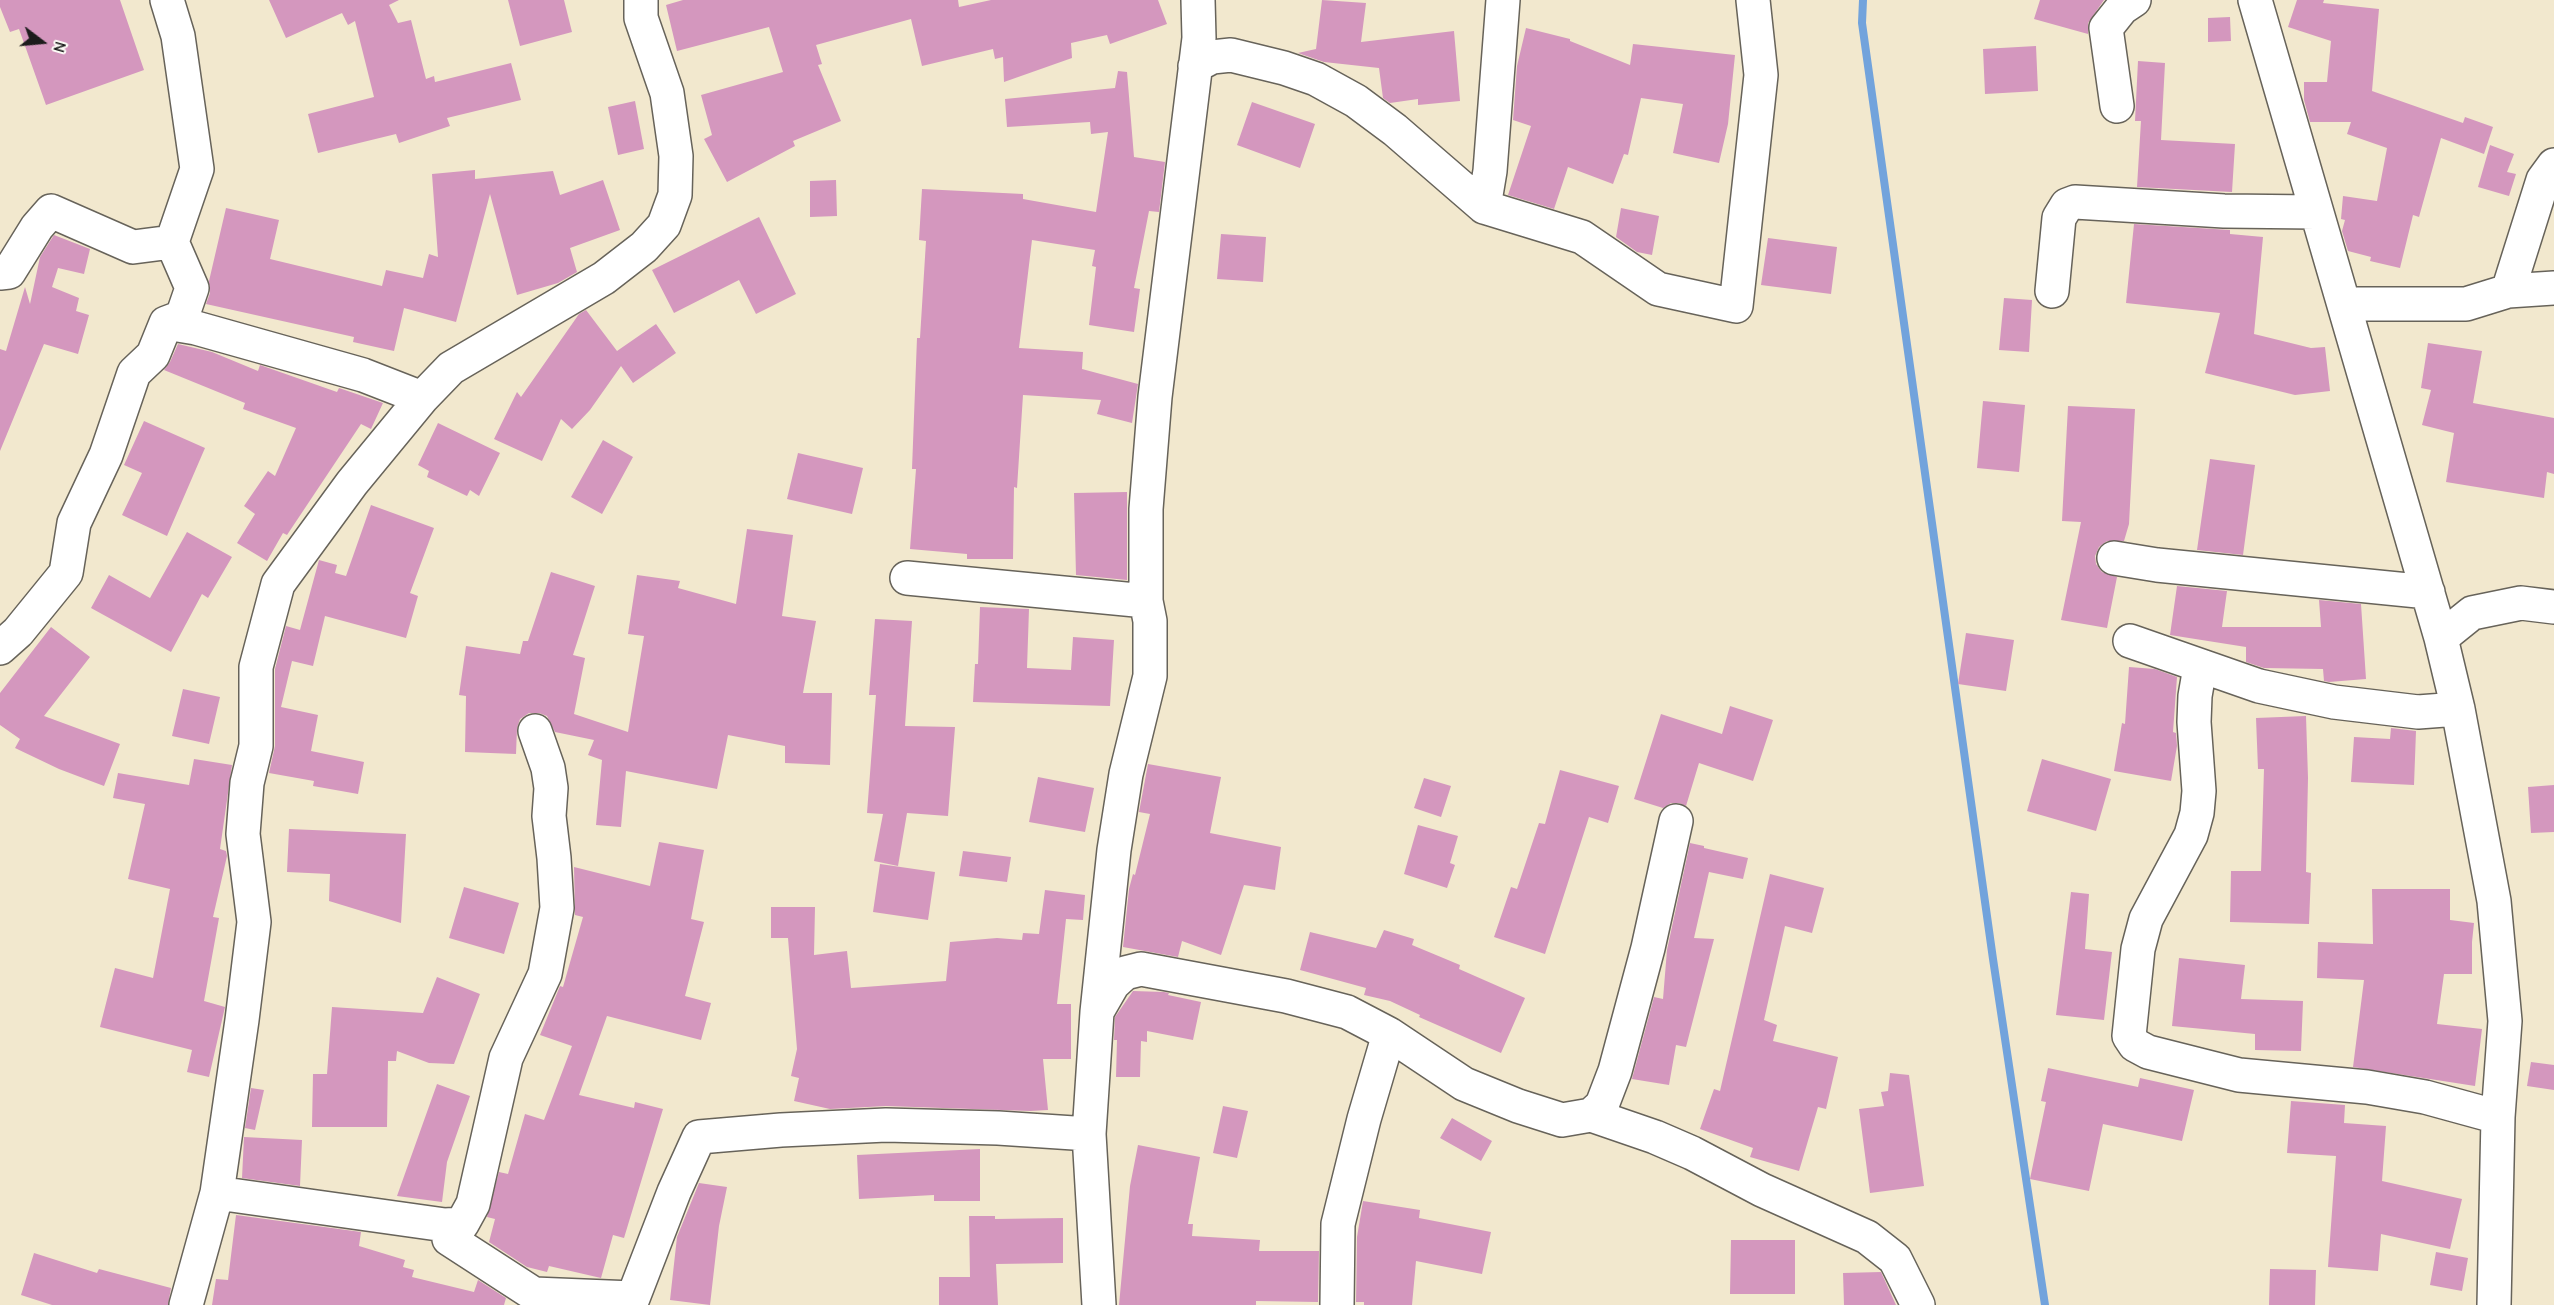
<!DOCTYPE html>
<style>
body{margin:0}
#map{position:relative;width:2554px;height:1305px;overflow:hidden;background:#f2e8ce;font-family:"Comic Neue",sans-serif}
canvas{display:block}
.north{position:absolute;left:12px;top:12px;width:60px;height:60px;-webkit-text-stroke:4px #fdfcf7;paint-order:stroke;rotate:106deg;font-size:16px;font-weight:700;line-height:24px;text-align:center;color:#1c1c1c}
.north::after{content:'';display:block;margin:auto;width:21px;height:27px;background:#1c1c1c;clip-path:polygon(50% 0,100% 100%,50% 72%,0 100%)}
</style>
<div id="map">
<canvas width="2554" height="1305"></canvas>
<div class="north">N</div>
</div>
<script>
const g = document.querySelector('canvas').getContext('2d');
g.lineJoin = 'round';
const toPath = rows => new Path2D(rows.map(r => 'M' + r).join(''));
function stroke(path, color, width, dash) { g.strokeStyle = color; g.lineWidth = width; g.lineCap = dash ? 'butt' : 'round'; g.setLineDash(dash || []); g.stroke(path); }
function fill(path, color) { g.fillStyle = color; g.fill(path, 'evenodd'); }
stroke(toPath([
 [1863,0,1862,23,1993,959,2045,1305]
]), '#72a3dc', 8);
fill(toPath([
 [0,0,120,0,144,70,46,105,19,29,10,32,0,7],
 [269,0,399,0,389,5,398,23,411,20,426,79,434,76,435,82,511,63,521,100,447,118,450,126,399,143,396,134,318,153,308,114,374,97,355,21,348,25,342,13,286,38],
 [508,0,564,0,572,32,520,46],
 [683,0,958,0,959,7,991,0,1158,0,1167,24,1110,44,1107,35,1071,43,1072,58,1004,82,1003,57,995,59,993,49,922,66,911,19,816,45,822,64,818,65,841,121,793,141,795,146,727,182,704,139,712,135,701,95,783,72,769,27,677,51,666,5],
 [1322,0,1366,3,1361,42,1454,31,1460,101,1418,105,1418,99,1390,103,1383,98,1379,68,1324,62,1298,53,1316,49],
 [2040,0,2104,0,2088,23,2088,34,2034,19],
 [2297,0,2324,0,2323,3,2379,9,2372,91,2463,123,2465,117,2493,127,2484,154,2441,138,2419,217,2413,215,2400,268,2370,261,2371,257,2348,251,2342,231,2345,220,2341,219,2343,196,2377,201,2387,148,2347,134,2351,122,2310,122,2304,100,2304,82,2327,82,2331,41,2288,27],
 [2230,17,2231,41,2208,42,2208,18],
 [1526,28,1570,39,1570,41,1630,65,1633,44,1735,55,1728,124,1719,163,1673,153,1683,104,1641,98,1628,155,1624,154,1613,184,1568,167,1554,209,1508,195,1531,126,1513,120,1517,66],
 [2036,46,2038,91,1985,94,1983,49],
 [2138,61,2165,63,2161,140,2235,144,2232,192,2137,187,2141,121,2135,121],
 [1118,71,1127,72,1134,157,1165,162,1159,212,1149,211,1134,288,1140,289,1134,332,1089,325,1096,267,1092,266,1095,250,1032,240,1019,348,1083,352,1082,369,1138,384,1132,423,1097,414,1101,400,1023,395,1017,488,1014,487,1013,559,967,559,967,554,910,549,916,469,912,469,917,338,920,338,926,241,919,240,922,189,1023,194,1023,199,1096,212,1108,132,1091,134,1090,122,1007,127,1005,99,1115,88],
 [635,101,644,149,618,155,608,107],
 [1252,102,1315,124,1300,168,1237,145],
 [2490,145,2514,154,2507,172,2516,174,2509,196,2478,187],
 [475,170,475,179,553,171,560,195,603,180,620,230,570,248,577,272,558,283,517,295,490,194,456,322,404,308,394,351,353,342,354,337,206,304,210,293,209,281,226,208,279,220,270,259,382,286,386,270,423,278,429,254,438,257,432,174],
 [836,180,837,216,810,217,810,181],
 [1621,208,1659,216,1652,255,1637,252,1616,237],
 [759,217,796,294,756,314,739,280,674,313,652,270],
 [2134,224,2230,230,2230,234,2263,237,2254,334,2311,348,2325,347,2330,391,2295,395,2205,373,2220,313,2126,303],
 [1221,234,1266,237,1263,282,1217,279],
 [54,235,90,249,84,274,58,268,52,287,79,298,76,311,89,315,78,354,44,344,0,451,0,349,6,351,25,287,30,304,40,257],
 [1768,238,1837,247,1831,294,1761,285],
 [2004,298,2032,300,2029,352,1999,350],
 [586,310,617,351,656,324,676,353,633,383,621,366,590,410,572,429,561,419,542,461,494,439,517,392,521,397,579,314],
 [2428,343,2482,351,2473,403,2554,418,2554,474,2547,472,2544,498,2446,482,2454,433,2422,425,2431,390,2421,388],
 [178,344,212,352,258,371,260,365,337,392,339,388,383,403,371,429,361,424,287,535,283,533,267,561,237,543,255,514,244,506,268,471,275,476,296,428,243,409,245,403,164,370,170,362],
 [1983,401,2025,405,2019,472,1977,468],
 [2068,406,2135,409,2129,524,2124,541,2107,541,2099,547,2095,556,2096,564,2102,572,2117,577,2107,628,2061,620,2081,522,2062,521],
 [144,421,205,448,167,536,122,515,142,473,124,465],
 [438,423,500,453,479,496,470,490,467,496,427,477,429,471,418,465],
 [603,440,633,457,602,514,571,497],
 [798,453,863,468,852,514,787,499],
 [2210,459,2255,465,2243,555,2197,550],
 [1127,492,1127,580,1076,575,1074,493],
 [371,505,434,528,410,593,418,596,406,638,325,616,313,666,292,661,281,707,318,715,311,751,364,762,358,794,313,786,314,781,269,773,275,746,275,669,286,626,300,630,319,560,337,565,335,573,346,576],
 [747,529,793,535,782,616,816,621,803,693,832,693,830,765,785,763,785,746,728,735,717,789,626,771,621,827,596,825,602,760,588,755,594,740,555,732,547,716,539,713,529,713,520,719,517,728,516,754,465,752,466,696,459,695,466,646,520,654,523,641,528,641,551,572,595,586,573,655,585,658,574,714,628,732,644,636,628,634,637,575,680,581,678,588,736,604],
 [187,532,232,557,208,598,202,594,171,652,91,608,109,575,150,598],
 [2177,586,2227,591,2222,627,2321,627,2319,600,2361,604,2366,679,2329,682,2324,681,2323,669,2264,668,2246,662,2246,647,2170,635],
 [980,607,1029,609,1027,668,1071,670,1073,637,1114,640,1110,706,973,702,975,664,978,664],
 [875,619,912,621,905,726,955,727,948,816,907,813,898,866,874,861,883,814,867,813,876,695,869,695],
 [51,627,90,657,44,716,120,744,104,786,59,769,15,748,20,739,0,725,0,693],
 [1966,633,2014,640,2006,691,1958,684],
 [2129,667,2155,669,2177,677,2173,732,2176,733,2177,746,2171,781,2114,771,2122,723,2125,724],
 [183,689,220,697,209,744,172,736],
 [1730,706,1773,720,1753,781,1699,763,1686,806,1679,803,1671,803,1663,808,1634,799,1661,714,1722,734],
 [2306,716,2308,778,2306,872,2311,873,2309,924,2230,922,2231,871,2261,871,2264,769,2258,769,2256,718],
 [2391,728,2416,731,2414,785,2351,782,2354,737,2390,739],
 [194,759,232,765,220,849,226,851,227,856,213,917,219,918,204,1001,225,1007,209,1077,187,1072,192,1050,100,1027,115,968,153,978,170,889,128,879,145,804,113,798,118,773,189,785],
 [2042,759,2111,779,2096,831,2027,811],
 [1148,764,1221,777,1210,833,1281,847,1275,890,1244,885,1221,955,1182,941,1178,957,1123,947,1129,889,1133,874,1135,875,1150,814,1139,812],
 [1560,770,1619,786,1608,823,1589,817,1545,954,1494,937,1511,887,1517,889,1539,823,1545,824],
 [1038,777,1094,788,1085,832,1029,822],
 [1424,778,1451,786,1441,817,1414,808],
 [2554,785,2554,832,2531,833,2528,787],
 [1418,825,1458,836,1450,863,1455,865,1447,888,1404,874],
 [289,829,406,834,401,923,329,901,330,874,287,872],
 [659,842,704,850,691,919,704,922,685,996,711,1003,701,1040,607,1016,579,1095,634,1108,635,1102,663,1109,624,1238,613,1235,601,1278,549,1266,547,1272,527,1267,489,1242,495,1219,487,1217,499,1172,508,1174,525,1114,544,1120,572,1046,540,1035,560,986,563,987,583,917,575,915,574,867,650,886],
 [1690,843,1704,846,1704,848,1748,858,1743,879,1709,872,1694,938,1714,939,1686,1047,1676,1045,1669,1085,1632,1079,1654,997,1663,999,1667,950],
 [963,851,1011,857,1007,882,959,876],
 [880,864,935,872,928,920,873,912],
 [1770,874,1824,888,1812,933,1785,926,1764,1020,1777,1025,1773,1041,1838,1057,1826,1109,1818,1107,1799,1171,1750,1157,1753,1148,1700,1129,1714,1089,1720,1091],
 [464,887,519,903,504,954,449,938],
 [2372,889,2450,889,2450,920,2474,923,2472,942,2472,974,2444,974,2437,1024,2482,1029,2475,1086,2353,1067,2364,980,2317,978,2318,942,2373,944],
 [1045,890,1085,895,1083,920,1066,919,1057,1004,1071,1004,1071,1059,1043,1059,1048,1110,1030,1111,886,1106,830,1109,794,1101,799,1078,791,1076,797,1049,788,938,771,938,771,907,815,907,814,955,847,951,851,988,946,981,950,942,997,938,1022,940,1023,933,1039,934],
 [2071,892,2089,894,2085,949,2112,952,2104,1020,2056,1015],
 [1384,930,1414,939,1412,945,1460,965,1459,969,1525,998,1501,1053,1419,1017,1420,1015,1390,1001,1364,995,1366,988,1300,970,1310,932,1376,948],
 [2179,958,2245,965,2241,999,2303,1001,2301,1051,2255,1050,2255,1034,2172,1026],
 [437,977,480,994,454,1064,429,1063,397,1051,396,1061,388,1061,387,1127,312,1127,313,1074,327,1074,332,1007,423,1013],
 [1133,991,1164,992,1169,993,1168,995,1201,1002,1193,1040,1147,1031,1147,1042,1141,1041,1140,1077,1116,1077,1117,1040,1114,1040,1115,1017],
 [2531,1062,2554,1065,2554,1090,2527,1086],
 [2048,1068,2138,1087,2140,1078,2194,1090,2182,1141,2103,1124,2089,1191,2030,1179,2046,1102,2041,1101],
 [1890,1073,1909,1075,1924,1186,1870,1193,1859,1109,1884,1106,1881,1092,1888,1091],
 [437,1084,470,1096,447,1162,442,1202,397,1196],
 [251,1088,264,1090,255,1130,245,1128],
 [2291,1101,2345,1105,2344,1123,2386,1126,2382,1181,2462,1199,2450,1249,2381,1234,2378,1271,2328,1267,2336,1156,2287,1153],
 [1223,1106,1248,1111,1237,1158,1213,1153],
 [1452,1118,1492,1141,1481,1161,1440,1138],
 [244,1137,302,1140,300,1186,242,1178],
 [1138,1145,1200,1157,1188,1224,1193,1224,1192,1236,1260,1240,1259,1251,1319,1251,1318,1302,1256,1301,1256,1305,1119,1305,1130,1186],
 [980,1149,980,1201,934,1201,934,1195,859,1199,857,1155],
 [699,1183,727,1187,719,1226,710,1305,670,1300,677,1237],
 [1363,1201,1420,1210,1419,1218,1491,1232,1482,1274,1416,1261,1412,1305,1364,1305,1364,1302,1356,1302,1357,1237],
 [236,1215,361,1232,359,1246,405,1260,403,1267,414,1270,412,1277,474,1292,478,1280,506,1298,504,1305,212,1305,216,1279,228,1280],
 [969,1216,995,1216,995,1219,1063,1218,1063,1263,996,1264,998,1305,939,1305,939,1277,970,1277],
 [1731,1240,1795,1240,1795,1294,1730,1294],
 [2436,1252,2468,1258,2462,1291,2430,1285],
 [34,1253,97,1273,99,1269,171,1288,168,1305,52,1305,21,1295],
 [2270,1269,2316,1270,2315,1305,2269,1305],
 [1881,1272,1896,1305,1844,1305,1843,1273]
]), '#d497be');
const minor = toPath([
 [2255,0,2441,638,2458,709,2494,901,2505,1021,2498,1117,2494,1305],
 [1195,66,1212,57,1231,55,1284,68,1316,79,1356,101,1395,130,1484,207,1490,171,1503,0],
 [2117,106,2106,28,2122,8,2134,0],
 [1484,207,1582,237,1658,289,1736,306,1761,75,1753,0],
 [0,273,9,272,37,227,51,211,133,247,172,242],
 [2052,291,2059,218,2067,205,2075,202,2224,211,2315,212],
 [2508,291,2543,180,2554,165],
 [2344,304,2466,304,2508,291,2554,288],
 [166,323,196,328,363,375,422,398],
 [2114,558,2157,565,2428,592],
 [907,578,1146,601],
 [2441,638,2472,613,2521,603,2554,607],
 [2130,641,2259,686,2334,702,2418,712,2458,709],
 [0,648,18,632,66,573,74,523,106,455,134,373,153,355,166,323,182,317,192,288,172,242,197,169,178,36,167,0],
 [2200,667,2195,696,2194,722,2199,791,2197,813,2191,835,2146,919,2138,949,2129,1036,2135,1045,2148,1052,2239,1075,2367,1087,2425,1097,2498,1117],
 [1098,1010,1113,984,1125,973,1141,969,1286,996,1347,1012,1389,1034,1464,1084,1518,1106,1562,1120,1591,1115,1602,1105,1615,1071,1648,948,1676,821],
 [1591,1115,1655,1137,1692,1153,1762,1190,1867,1237,1895,1259,1918,1305],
 [217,1193,445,1225,462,1224,473,1204,506,1058,545,974,557,908,554,858,549,816,551,788,548,768,535,731],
 [449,1239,534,1294,633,1298,674,1192,699,1137,781,1130,886,1125,998,1128,1089,1134],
 [186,1305,217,1193,242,1020,254,922,243,834,247,783,256,746,256,667,278,584,352,483,422,398,451,368,604,278,644,247,664,225,675,195,676,156,667,93,641,18,641,0],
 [1099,1305,1089,1134,1097,1012,1114,850,1126,774,1150,676,1150,621,1146,601,1146,509,1155,397,1199,38,1198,0],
 [1337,1305,1338,1224,1364,1119,1389,1034]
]);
stroke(minor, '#67635a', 36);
stroke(minor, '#fff', 33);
</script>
